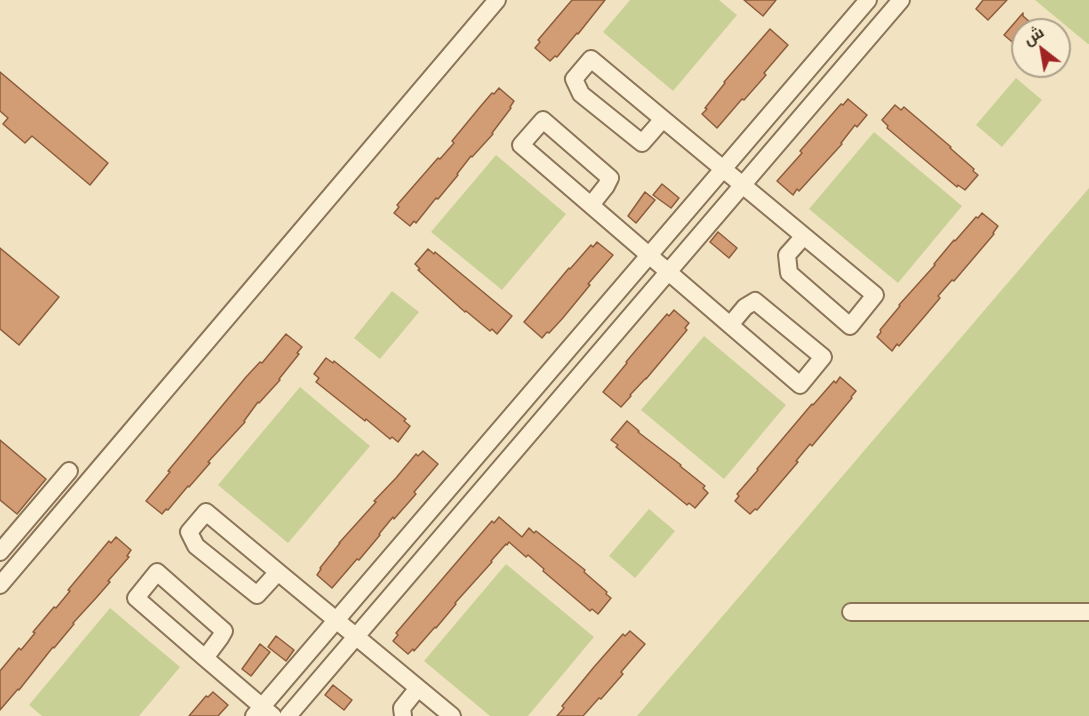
<!DOCTYPE html>
<meta charset="utf-8">
<style>
body{margin:0}
#map{position:relative;width:1089px;height:716px;overflow:hidden;background:#f1e3c2;font-family:Literata,Cairo,serif}
canvas{display:block}
.north{position:absolute;left:1011px;top:18px;width:60px;height:60px;box-sizing:border-box;background:#f8edd2;border:2px solid #aca08a;border-radius:50%;rotate:329deg;font-size:16px;font-weight:700;line-height:24px;text-align:center;color:#3b2c1d}
.north::after{content:'';display:block;margin:auto;width:21px;height:27px;background:#a02323;clip-path:polygon(50% 0,100% 100%,50% 72%,0 100%)}
</style>
<div id="map">
<canvas width="1089" height="716"></canvas>
<div class="north">ش</div>
</div>
<script>
const g = document.querySelector('canvas').getContext('2d');
g.lineJoin = 'round';
function fill(path, color) { g.fillStyle = color; g.fill(path, 'evenodd'); }
const toPath = rows => new Path2D(rows.map(r => 'M' + r).join(''));
function stroke(path, color, width, dash) { g.strokeStyle = color; g.lineWidth = width; g.lineCap = dash ? 'butt' : 'round'; g.setLineDash(dash || []); g.stroke(path); }
fill(toPath([
 [630,0,719,0,737,15,673,91,603,32],
 [1035,0,1089,0,1089,44,1088,44],
 [1016,78,1042,100,1002,147,976,125],
 [874,132,962,206,898,283,809,209],
 [496,155,566,214,502,290,431,232],
 [1089,188,1089,716,637,716],
 [392,291,419,312,380,359,354,338],
 [704,336,786,405,724,479,641,410],
 [300,387,370,446,288,543,218,485],
 [649,509,675,531,635,578,609,556],
 [506,564,594,637,528,716,490,716,424,661],
 [110,608,180,667,139,716,42,716,29,705]
]), '#c9d095');
const building = toPath([
 [572,0,605,0,578,34,577,33,557,57,555,56,550,61,535,48,540,42,538,40,572,0],
 [744,0,776,0,763,16,744,0],
 [983,0,1007,0,988,20,976,9,983,0],
 [1023,13,1023,16,1039,30,1023,30,1023,51,1004,35,1023,13],
 [770,29,788,45,764,73,766,75,744,100,742,99,717,128,702,114,707,109,705,108,725,83,724,82,770,29],
 [0,72,108,163,90,185,32,136,25,143,3,124,8,118,0,111,0,72],
 [499,88,514,101,510,107,511,108,492,133,493,134,472,157,471,156,457,174,458,175,438,199,436,198,416,223,414,221,410,226,394,213,399,207,397,205,438,158,440,159,454,143,452,141,480,107,492,93,494,94,499,88],
 [848,99,867,115,857,127,855,125,841,143,842,144,799,191,797,189,793,195,777,181,802,153,800,151,841,104,843,105,848,99],
 [895,105,901,110,904,107,951,147,950,148,974,169,973,171,978,175,965,190,958,185,957,187,887,128,888,126,882,120,895,105],
 [662,184,679,198,671,208,653,195,662,184],
 [645,192,655,200,636,223,628,216,645,192],
 [982,213,998,226,993,233,994,234,954,281,952,280,938,296,940,298,924,317,899,346,897,344,892,351,877,337,881,332,880,330,900,306,899,305,935,265,934,264,954,240,955,241,976,217,978,218,982,213],
 [718,232,737,248,729,258,710,242,718,232],
 [597,242,613,255,588,284,590,285,562,319,549,333,547,332,542,338,524,322,569,268,570,269,591,245,593,247,597,242],
 [0,248,59,297,19,345,0,329,0,248],
 [428,249,434,254,435,252,512,316,497,334,492,329,490,331,466,311,465,312,418,270,420,269,415,264,428,249],
 [674,310,689,323,685,328,687,330,646,379,646,378,630,395,631,396,621,407,603,392,627,363,626,362,642,343,667,314,669,316,674,310],
 [286,334,302,347,297,353,299,354,279,379,280,380,259,403,258,402,244,421,245,422,208,462,210,463,189,487,188,486,168,510,166,509,162,514,146,501,170,472,168,471,246,377,260,362,262,363,286,334],
 [326,358,333,363,334,361,406,419,404,421,410,426,398,442,392,437,390,439,366,419,365,421,316,382,319,378,314,374,326,358],
 [840,377,856,391,851,397,852,398,812,446,810,444,796,461,798,462,757,510,755,509,750,514,735,501,739,496,737,494,758,470,757,469,812,404,813,405,834,381,836,383,840,377],
 [627,421,639,431,638,432,681,465,680,466,705,486,703,488,708,493,695,508,689,503,687,505,616,447,618,445,611,440,627,421],
 [0,440,46,479,17,514,0,500,0,440],
 [423,451,438,464,414,492,416,494,394,519,393,517,379,534,380,535,359,560,357,559,332,588,317,575,321,569,320,568,340,543,339,543,376,502,374,501,396,478,416,454,418,456,423,451],
 [499,517,522,537,529,528,534,533,536,531,585,570,584,572,607,592,606,594,611,598,598,614,592,609,590,611,543,571,544,569,528,555,526,557,509,542,507,545,506,544,491,561,492,562,455,603,456,604,436,628,435,627,414,651,413,649,408,654,393,641,398,635,396,633,492,521,494,523,499,517],
 [116,537,131,550,127,556,129,557,108,581,110,582,96,598,73,623,74,624,54,648,53,647,19,690,18,689,0,710,0,671,19,648,21,650,35,633,33,632,54,607,56,608,70,591,68,590,109,541,111,543,116,537],
 [630,631,645,644,621,672,623,674,601,699,599,698,583,716,557,716,564,708,562,706,594,667,623,634,625,636,630,631],
 [276,636,294,650,286,661,268,647,276,636],
 [260,644,270,652,251,676,242,669,260,644],
 [333,685,352,700,344,710,325,695,333,685],
 [213,692,228,705,218,716,189,716,206,696,208,697,213,692]
]);
fill(building, '#d29c75');
stroke(building, '#8d5d3c', 1.5);
const minor = toPath([
 [663,119,642,143,581,94,574,79,591,59,663,119,875,295,850,326,789,273,787,255,804,236],
 [591,205,606,186,610,178,543,120,521,145,730,325,800,385,823,357,755,301,745,307,730,325],
 [0,552,69,471],
 [278,572,257,595,196,546,189,532,206,512,278,572,452,716],
 [0,585,497,0],
 [851,612,1089,612],
 [205,658,220,638,224,631,157,572,136,598,205,658,273,716],
 [254,716,868,0],
 [288,716,901,0],
 [403,716,402,708,418,688]
]);
stroke(minor, '#8c7458', 20);
stroke(minor, '#fbf0d6', 16);
</script>
